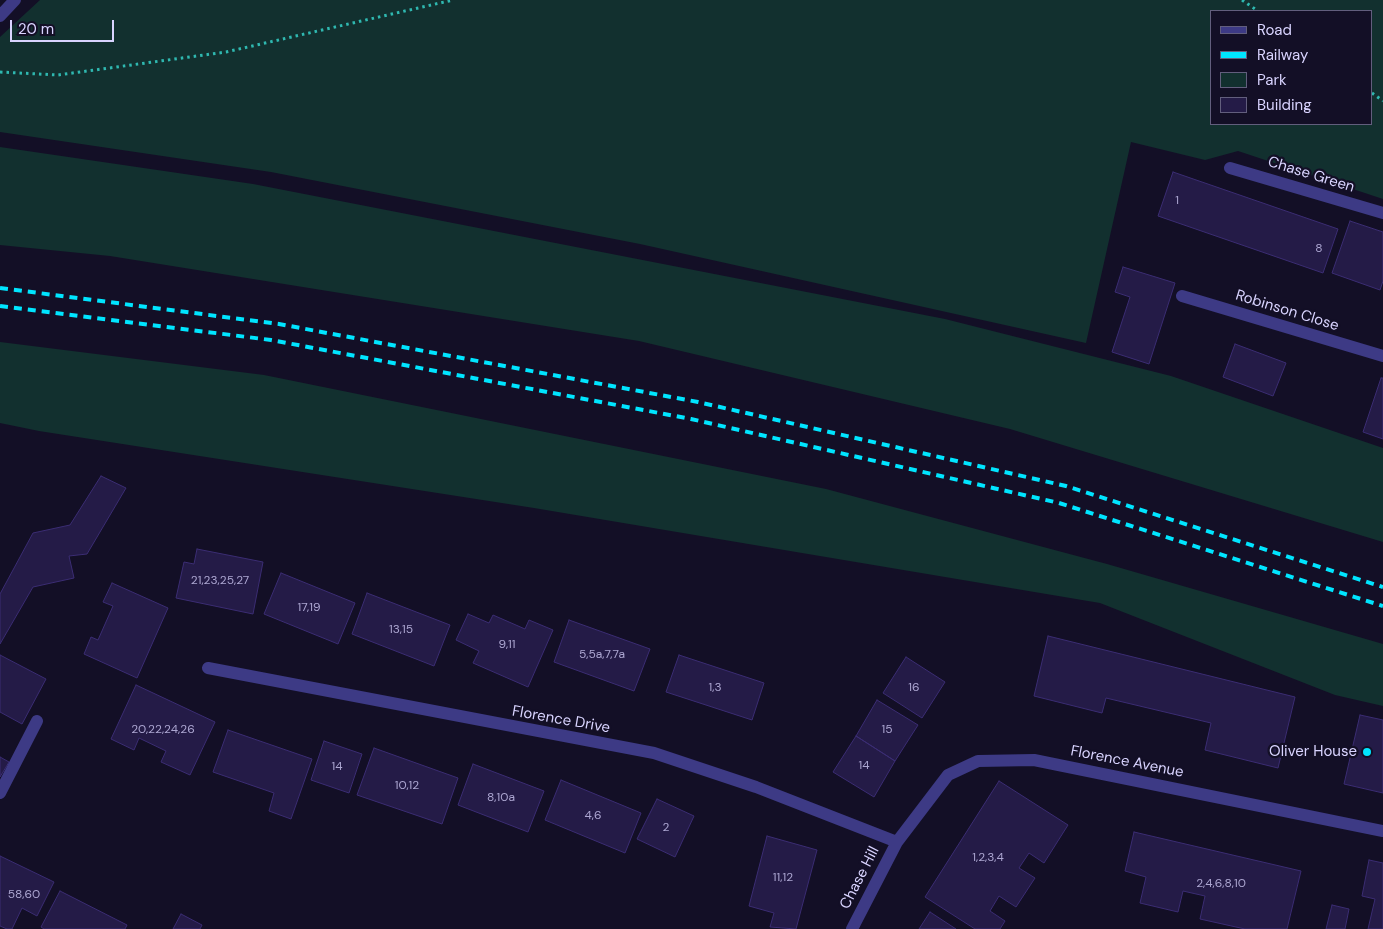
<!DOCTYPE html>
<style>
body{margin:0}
#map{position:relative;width:1383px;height:929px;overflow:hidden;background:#130f26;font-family:"DM Sans",sans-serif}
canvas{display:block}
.legend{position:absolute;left:1210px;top:10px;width:162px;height:115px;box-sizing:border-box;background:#130f26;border:1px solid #625e7d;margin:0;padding:6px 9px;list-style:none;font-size:15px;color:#d9d4ff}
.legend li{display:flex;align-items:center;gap:10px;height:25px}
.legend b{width:25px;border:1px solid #625e7d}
.scale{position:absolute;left:10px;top:20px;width:104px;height:22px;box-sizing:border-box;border:2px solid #d9d4ff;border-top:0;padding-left:6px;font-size:15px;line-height:18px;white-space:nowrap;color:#d9d4ff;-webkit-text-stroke:4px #130f26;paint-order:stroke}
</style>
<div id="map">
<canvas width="1383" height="929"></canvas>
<ul class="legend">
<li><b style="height:6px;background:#3d3a85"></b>Road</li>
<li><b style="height:6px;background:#00e5ff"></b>Railway</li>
<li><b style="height:14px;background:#12302f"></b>Park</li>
<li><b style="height:14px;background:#241b47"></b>Building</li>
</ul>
<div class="scale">20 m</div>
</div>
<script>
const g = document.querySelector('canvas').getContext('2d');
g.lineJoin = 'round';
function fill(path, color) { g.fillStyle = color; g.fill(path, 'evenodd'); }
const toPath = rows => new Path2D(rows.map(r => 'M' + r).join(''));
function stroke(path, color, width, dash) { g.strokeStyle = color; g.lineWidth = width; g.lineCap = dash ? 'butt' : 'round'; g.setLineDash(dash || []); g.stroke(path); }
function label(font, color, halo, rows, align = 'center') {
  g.font = font + ' "DM Sans",sans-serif'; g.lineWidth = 4.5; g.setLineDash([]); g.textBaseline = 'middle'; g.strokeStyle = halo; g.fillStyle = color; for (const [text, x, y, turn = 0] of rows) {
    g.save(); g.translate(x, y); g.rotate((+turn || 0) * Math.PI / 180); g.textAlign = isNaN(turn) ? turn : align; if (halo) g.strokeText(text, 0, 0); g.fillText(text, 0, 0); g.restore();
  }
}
fill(toPath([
 [40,0,1383,0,1383,199,1238,151,1205,160,1131,142,1086,343,640,244,271,172,0,132,0,37],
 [1212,11,1372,11,1372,124,1212,124],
 [0,147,253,184,945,319,1171,376,1383,448,1383,542,1010,429,639,341,110,256,0,245],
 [0,342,264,375,826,489,1107,564,1383,644,1383,706,1335,695,1100,603,534,508,39,431,0,423]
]), '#12302f');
const building = toPath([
 [1173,172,1338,229,1323,273,1158,216,1173,172],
 [1350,221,1383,232,1383,281,1380,290,1332,273,1350,221],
 [1123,267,1175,283,1149,364,1112,352,1130,297,1115,292,1123,267],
 [1235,344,1286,363,1273,396,1223,377,1235,344],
 [1381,378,1383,378,1383,439,1363,432,1381,378],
 [101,476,126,488,87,554,69,556,74,578,33,587,0,644,0,594,33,533,70,525,101,476],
 [197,549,263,562,253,614,176,598,184,562,194,564,197,549],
 [281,573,355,603,338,644,264,614,281,573],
 [112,583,168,608,137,678,84,654,91,637,98,640,113,606,103,602,112,583],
 [367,593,450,625,434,666,352,634,367,593],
 [468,614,489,623,493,615,525,629,529,620,553,630,528,687,473,663,479,651,456,640,468,614],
 [569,620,650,649,634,691,554,662,569,620],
 [1048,636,1295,697,1278,768,1205,750,1211,723,1106,698,1102,713,1034,696,1048,636],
 [0,655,46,679,22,724,0,712,0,655],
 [679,655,764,683,752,720,666,692,679,655],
 [906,657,945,682,922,718,883,693,906,657],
 [136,685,215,722,190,775,161,762,166,751,139,738,134,750,111,739,136,685],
 [877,700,918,725,895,761,856,736,877,700],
 [1360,715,1383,720,1383,793,1344,784,1360,715],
 [228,730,312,759,291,819,269,811,274,793,213,772,228,730],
 [856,736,895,761,874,797,833,772,856,736],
 [324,741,362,754,349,793,311,780,324,741],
 [374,748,458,778,442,824,357,795,374,748],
 [0,757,9,762,0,777,0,757],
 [473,764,544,791,528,832,458,805,473,764],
 [561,780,641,813,625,853,545,820,561,780],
 [999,781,1068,825,1044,863,1029,853,1019,868,1035,878,1016,907,999,896,990,911,1005,921,1000,929,975,929,925,897,999,781],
 [657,799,694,816,675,857,637,839,657,799],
 [1134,832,1301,871,1287,929,1245,929,1200,919,1205,896,1183,891,1178,912,1140,903,1146,877,1125,871,1134,832],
 [767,836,817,850,796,929,770,927,774,913,749,906,767,836],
 [0,856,54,882,37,916,22,908,12,929,7,929,0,926,0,856],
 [1369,860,1383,863,1383,929,1368,929,1375,899,1362,896,1369,860],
 [60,891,127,925,125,929,44,929,41,927,60,891],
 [1332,905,1349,909,1345,929,1326,929,1332,905],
 [930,912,956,929,919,929,930,912],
 [181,914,202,925,200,929,173,929,181,914]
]);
fill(building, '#241b47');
stroke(building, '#3b2d73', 1);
stroke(toPath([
 [1242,0,1258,11],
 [0,72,58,75,226,52,453,0],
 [1372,93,1383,101]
]), '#2fb8b0', 3, [2.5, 4]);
stroke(toPath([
 [1182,296,1383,356],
 [0,793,37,721]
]), '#3d3a85', 12);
stroke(toPath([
 [0,16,15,0],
 [1230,168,1383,213],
 [208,668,654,753,756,787,897,842],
 [852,929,897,842,948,775,978,761,1034,760,1383,831]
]), '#3d3a85', 12);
stroke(toPath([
 [0,288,279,324,698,402,1066,486,1383,587],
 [0,306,271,340,691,419,1059,503,1383,606]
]), '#00e5ff', 4, [8, 6]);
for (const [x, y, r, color] of [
 [1367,752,5,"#00e5ff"]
]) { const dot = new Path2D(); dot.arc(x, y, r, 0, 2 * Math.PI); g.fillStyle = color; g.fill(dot); stroke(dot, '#130f26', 2); }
label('12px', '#aca6d1', null, [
 ["1",1177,201],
 ["8",1319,249],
 ["21,23,25,27",220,581],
 ["17,19",309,608],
 ["13,15",401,630],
 ["9,11",507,645],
 ["5,5a,7,7a",602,655],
 ["1,3",715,688],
 ["16",914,688],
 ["20,22,24,26",163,730],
 ["15",887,730],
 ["14",864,766],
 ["14",337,767],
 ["10,12",407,786],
 ["8,10a",501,798],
 ["4,6",593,816],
 ["2",666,828],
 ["1,2,3,4",988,858],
 ["11,12",783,878],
 ["2,4,6,8,10",1221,884],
 ["58,60",24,895]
]);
label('15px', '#d9d4ff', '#130f26', [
 ["Chase Green",1311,175,17],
 ["Robinson Close",1287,311,17],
 ["Florence Drive",561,720,10],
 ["Florence Avenue",1127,762,11],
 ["Chase Hill",860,878,-63]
]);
label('15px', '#d9d4ff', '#130f26', [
 ["Oliver House",1357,752]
], 'right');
</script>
